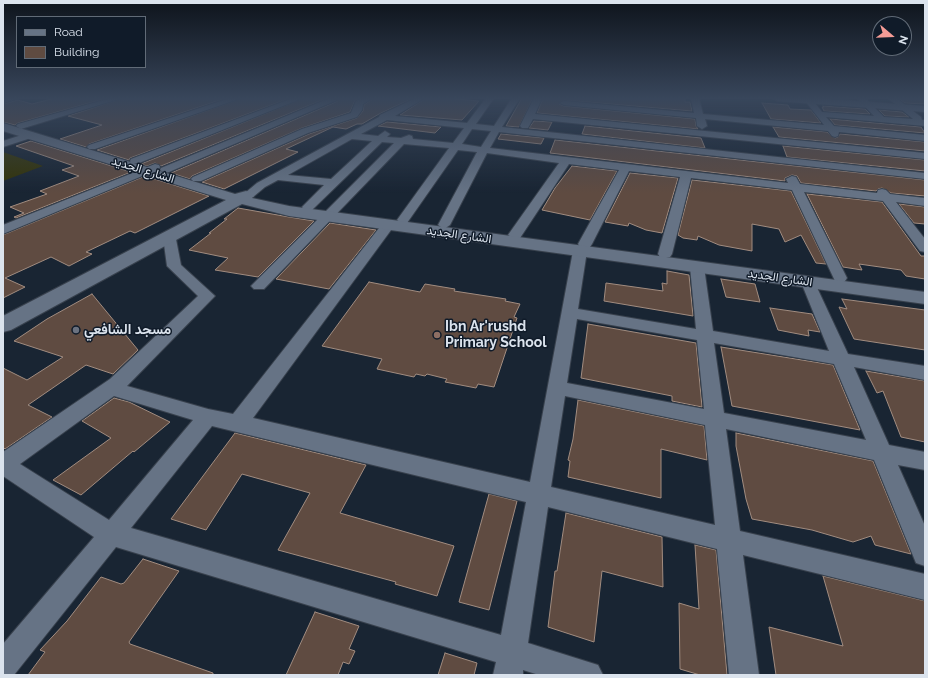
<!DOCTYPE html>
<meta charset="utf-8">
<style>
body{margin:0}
#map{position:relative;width:928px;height:678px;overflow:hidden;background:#192533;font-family:Raleway,sans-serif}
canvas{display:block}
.frame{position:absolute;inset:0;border:4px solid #dbe3ed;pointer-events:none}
.legend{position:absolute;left:16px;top:16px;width:130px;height:52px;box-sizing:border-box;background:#101b29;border:1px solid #616b77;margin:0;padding:5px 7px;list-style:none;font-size:12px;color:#dbe3ed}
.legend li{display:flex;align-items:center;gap:8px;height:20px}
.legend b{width:20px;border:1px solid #616b77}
.north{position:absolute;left:872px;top:16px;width:40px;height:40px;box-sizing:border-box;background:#101b29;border:1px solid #616b77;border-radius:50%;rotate:109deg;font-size:11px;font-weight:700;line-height:16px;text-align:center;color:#dbe3ed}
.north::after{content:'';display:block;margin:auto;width:14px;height:18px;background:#f59c96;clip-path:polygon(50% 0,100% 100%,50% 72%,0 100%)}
</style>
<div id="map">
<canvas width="928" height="678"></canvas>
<div class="frame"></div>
<ul class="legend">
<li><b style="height:5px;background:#667385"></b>Road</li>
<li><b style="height:11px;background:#5f4b41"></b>Building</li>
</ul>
<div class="north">N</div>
</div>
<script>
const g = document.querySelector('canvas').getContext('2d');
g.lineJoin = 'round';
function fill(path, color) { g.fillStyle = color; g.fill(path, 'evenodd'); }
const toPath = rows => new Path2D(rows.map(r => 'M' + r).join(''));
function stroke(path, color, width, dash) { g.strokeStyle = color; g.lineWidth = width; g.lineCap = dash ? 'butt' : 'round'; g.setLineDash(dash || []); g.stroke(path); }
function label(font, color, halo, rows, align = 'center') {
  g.font = font + ' Raleway,Vazirmatn,sans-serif'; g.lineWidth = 3; g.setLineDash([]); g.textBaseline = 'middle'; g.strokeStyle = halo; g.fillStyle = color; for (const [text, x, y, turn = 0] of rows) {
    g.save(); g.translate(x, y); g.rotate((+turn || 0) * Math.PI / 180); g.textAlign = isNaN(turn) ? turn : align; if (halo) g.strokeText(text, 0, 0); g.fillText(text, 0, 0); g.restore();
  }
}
fill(toPath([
 [3,152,43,166,3,181]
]), '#333307');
const building = toPath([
 [55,98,107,98,18,123,15,125,3,122,3,104,18,100,32,104,55,98],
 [123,98,226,98,89,144,86,147,60,139,102,125,68,116,123,98],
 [242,98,290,98,130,158,129,160,97,150,242,98],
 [304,98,327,98,161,166,155,163,147,166,141,164,304,98],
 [334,98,360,98,355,100,350,112,302,128,192,176,190,179,171,173,338,101,334,98],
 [374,98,413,98,379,114,362,124,357,124,346,129,333,127,286,149,298,152,224,189,202,182,309,134,357,118,363,111,364,105,374,98],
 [426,98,446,98,479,101,462,120,400,115,426,98],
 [522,98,533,98,519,127,506,126,522,98],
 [543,98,685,98,685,102,690,102,692,111,564,100,559,104,564,106,695,119,696,126,698,129,537,113,543,98],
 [898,98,925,98,925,104,905,103,898,98],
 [762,103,788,105,790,109,811,110,821,123,771,119,762,103],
 [823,106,865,109,870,114,824,111,822,107,824,107,823,106],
 [879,110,902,112,909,117,885,116,879,110],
 [830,119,921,127,925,133,835,125,830,119],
 [534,121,552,122,548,130,529,128,534,121],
 [387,122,441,127,435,133,378,126,387,122],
 [585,126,701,138,705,148,582,134,585,126],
 [773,127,827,132,835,138,838,137,840,134,925,142,925,151,779,137,773,127],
 [501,134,544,138,541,144,498,139,501,134],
 [555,140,925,180,925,196,891,193,882,188,878,189,876,191,801,183,797,176,792,175,785,178,785,181,550,153,555,140],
 [31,141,131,172,16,218,14,217,24,213,10,207,47,194,40,191,79,176,62,170,74,166,16,146,31,141],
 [783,146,925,160,925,171,787,157,783,146],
 [572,166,617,171,590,220,542,210,555,188,572,166],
 [630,173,678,178,662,233,646,230,629,223,628,226,605,222,630,173],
 [145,176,209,196,135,233,130,231,86,252,92,254,69,266,51,257,5,278,25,287,3,298,3,235,145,176],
 [692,180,791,191,826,264,816,263,801,235,785,242,779,229,752,224,752,251,719,245,698,236,697,240,683,238,678,235,692,180],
 [807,194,882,202,921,256,925,256,925,279,906,276,901,270,859,264,862,270,843,267,807,194],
 [899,204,925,207,925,224,914,223,899,204],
 [238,208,289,217,314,221,258,277,215,270,228,258,189,250,211,233,209,233,227,219,224,219,238,208],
 [330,223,376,230,329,289,276,279,330,223],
 [667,271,689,275,693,316,604,301,606,283,663,291,662,283,667,284,667,271],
 [721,279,755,284,760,302,726,297,721,279],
 [369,282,420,292,425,284,455,289,454,291,506,299,505,301,520,304,514,317,517,318,494,387,478,384,476,388,445,382,447,379,427,374,425,376,416,374,414,377,377,369,382,359,322,346,369,282],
 [92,294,138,350,113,374,86,365,28,405,52,417,5,449,3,447,3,368,27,380,63,357,14,341,47,319,92,294],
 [842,299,925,310,925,350,854,339,839,307,847,309,842,299],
 [770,308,812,314,820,332,808,330,809,336,778,330,770,308],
 [588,324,696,343,702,407,672,401,672,396,581,378,588,324],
 [721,347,833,365,860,430,732,406,721,347],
 [866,371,925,381,925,442,901,437,883,391,877,393,866,371],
 [114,398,129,402,170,422,134,452,133,451,81,495,53,480,111,438,82,421,114,398],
 [578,400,704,426,707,460,661,449,661,498,568,477,570,461,568,460,573,439,578,400],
 [235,433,366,465,340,513,454,546,437,596,395,584,396,582,278,550,310,493,242,474,206,530,171,519,235,433],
 [736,433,873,461,911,554,875,545,871,536,853,542,812,530,752,519,746,499,736,446,736,433],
 [489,494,517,501,489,610,459,602,489,494],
 [566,513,662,537,663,587,602,571,594,642,548,627,555,571,557,571,566,513],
 [695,545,716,550,727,675,700,675,680,669,679,603,699,609,695,545],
 [143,559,179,571,129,642,130,644,213,673,213,675,28,675,45,652,40,650,67,621,101,577,121,584,124,583,143,559],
 [823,576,925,601,925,675,776,675,769,627,843,646,823,576],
 [315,612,359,626,349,649,355,651,349,664,343,662,338,675,286,675,315,612],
 [445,653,477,663,474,675,438,675,445,653]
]);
fill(building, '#5f4b41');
stroke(building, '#a18c80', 1);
const street = toPath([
 [7,98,19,98,3,103,3,99,7,98],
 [111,98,122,98,24,128,21,129,16,126,18,124,111,98],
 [230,98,241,98,95,149,89,149,87,147,89,145,230,98],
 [293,98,303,98,139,163,131,163,130,161,131,159,293,98],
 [330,98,337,100,169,172,165,173,160,170,161,168,330,98],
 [363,98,373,98,363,104,362,110,357,117,308,133,201,181,193,181,191,179,193,177,302,129,351,113,356,101,363,98],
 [416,98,425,98,395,116,467,123,486,98,494,98,476,124,494,126,512,98,520,98,502,127,925,173,925,179,499,132,490,148,788,183,786,179,792,176,796,177,800,184,877,193,878,190,882,189,886,190,890,194,925,198,925,206,896,202,925,239,925,252,920,251,883,201,804,192,847,278,845,281,835,281,792,190,691,178,672,254,670,257,660,257,658,254,680,177,629,171,592,244,590,247,585,248,580,247,578,244,619,170,569,164,520,238,515,239,508,235,559,163,487,153,450,225,444,229,438,225,477,152,458,150,407,223,403,224,397,220,449,148,404,144,264,289,254,289,251,286,394,143,382,142,312,210,304,210,302,207,324,185,278,180,265,187,253,197,245,197,243,195,245,193,257,183,379,117,380,115,416,98],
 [387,120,464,128,453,143,413,139,412,136,409,135,401,138,387,137,390,134,385,131,378,136,361,134,387,120],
 [472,129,491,131,481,147,462,144,472,129],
 [352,139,372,141,331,179,288,175,352,139],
 [534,98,542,98,535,114,925,153,925,159,533,119,528,128,522,128,520,126,534,98],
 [691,98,699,98,703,114,824,125,803,98,811,98,822,112,874,116,857,98,865,98,884,117,913,119,888,98,896,98,921,117,922,120,925,120,925,126,826,117,834,126,925,135,925,141,839,132,838,136,835,137,832,136,828,131,705,119,707,126,702,129,697,126,696,118,564,105,560,103,564,101,694,113,691,98],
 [31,132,34,133,34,137,3,147,3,141,31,132],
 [155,164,159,165,160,167,159,169,3,234,3,225,155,164],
 [388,222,394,226,253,418,530,482,573,251,575,248,585,248,587,251,578,309,696,329,690,267,692,264,697,263,702,264,704,267,713,331,829,351,801,282,803,279,808,278,813,279,848,354,925,366,925,380,854,367,889,445,925,452,925,470,898,465,925,526,925,566,916,563,874,460,726,429,740,531,925,574,925,600,743,555,759,675,729,675,717,549,548,507,528,643,598,665,603,675,539,675,523,670,523,675,493,675,496,662,116,547,14,675,3,675,3,644,94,537,3,476,3,452,110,379,198,296,167,266,163,237,165,234,175,234,181,265,215,296,127,386,208,409,233,414,383,223,388,222],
 [577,319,697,340,704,409,567,383,577,319],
 [714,343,834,364,866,440,724,413,714,343],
 [114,396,193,420,109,520,20,464,114,396],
 [565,396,705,425,715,525,551,487,565,396],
 [212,426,526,502,501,635,131,528,212,426]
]);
const secondary = toPath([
 [772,98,814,98,925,106,925,112,777,101,772,98],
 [3,123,235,194,246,191,251,193,254,196,252,198,289,206,925,292,925,304,289,216,242,204,11,330,3,332,3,316,226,200,3,131,3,123]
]);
stroke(street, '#38414d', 2);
stroke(secondary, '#38414d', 2);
fill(street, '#667385');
fill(secondary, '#667385');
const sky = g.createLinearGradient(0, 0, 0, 193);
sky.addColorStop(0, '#0e141c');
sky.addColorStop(0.51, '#38465b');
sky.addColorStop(1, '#38465b00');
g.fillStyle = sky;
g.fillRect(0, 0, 928, 193);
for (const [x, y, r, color] of [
 [76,330,4,"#6b7280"],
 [437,335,4,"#8d6e63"]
]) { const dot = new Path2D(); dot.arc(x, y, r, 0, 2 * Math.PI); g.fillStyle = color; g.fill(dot); stroke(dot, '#101b29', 1.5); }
label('12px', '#dbe3ed', '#101b29', [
 ["الشارع الجديد",143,170,17],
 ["الشارع الجديد",459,235,8],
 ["الشارع الجديد",780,278,8]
]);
label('bold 14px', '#dbe3ed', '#101b29', [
 ["Ibn Ar'rushd",445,327],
 ["Primary School",445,343],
 ["مسجد الشافعي",84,330]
], 'left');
</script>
